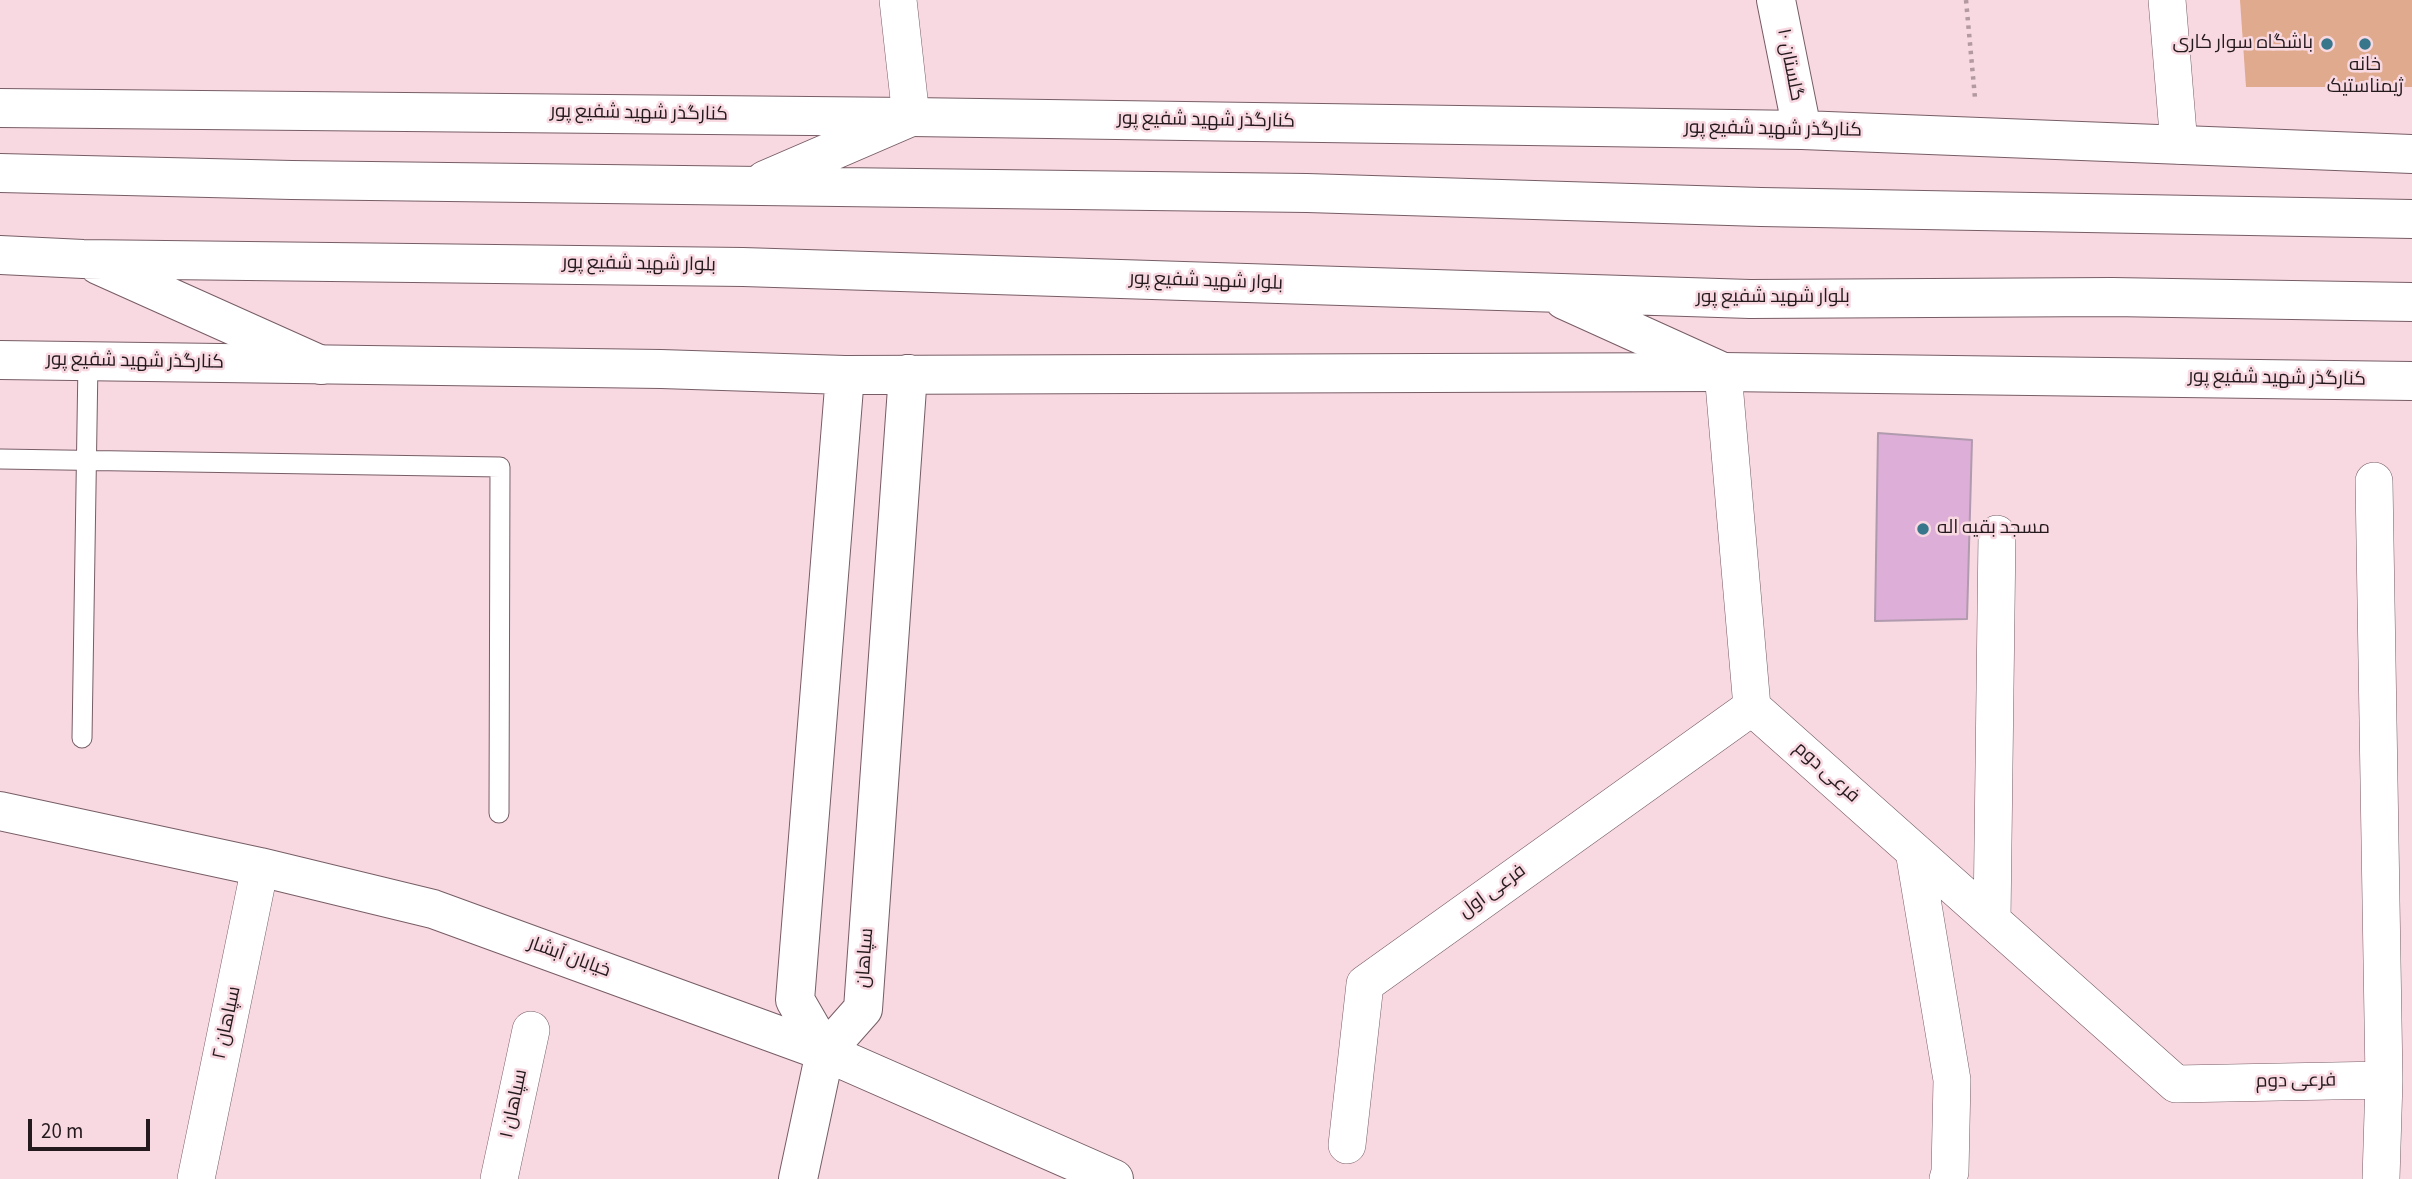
<!DOCTYPE html>
<meta charset="utf-8">
<style>
body{margin:0}
#map{position:relative;width:2412px;height:1179px;overflow:hidden;background:#f8d9e2;font-family:"Source Sans 3",sans-serif}
canvas{display:block}
.scale{position:absolute;left:28px;top:1119px;width:122px;height:32px;box-sizing:border-box;border:4px solid #24191d;border-top:0;padding-left:9px;font-size:21px;line-height:24px;white-space:nowrap;color:#24191d;-webkit-text-stroke:5px #f8d9e2;paint-order:stroke}
</style>
<div id="map">
<canvas width="2412" height="1179"></canvas>
<div class="scale">20 m</div>
</div>
<script>
const g = document.querySelector('canvas').getContext('2d');
g.lineJoin = 'round';
function fill(path, color) { g.fillStyle = color; g.fill(path, 'evenodd'); }
const toPath = rows => new Path2D(rows.map(r => 'M' + r).join(''));
function stroke(path, color, width, dash) { g.strokeStyle = color; g.lineWidth = width; g.lineCap = dash ? 'butt' : 'round'; g.setLineDash(dash || []); g.stroke(path); }
function label(font, color, halo, rows, align = 'center') {
  g.font = font + ' "Source Sans 3",Cairo,sans-serif'; g.lineWidth = 5; g.setLineDash([]); g.textBaseline = 'middle'; g.strokeStyle = halo; g.fillStyle = color; for (const [text, x, y, turn = 0] of rows) {
    g.save(); g.translate(x, y); g.rotate((+turn || 0) * Math.PI / 180); g.textAlign = isNaN(turn) ? turn : align; if (halo) g.strokeText(text, 0, 0); g.fillText(text, 0, 0); g.restore();
  }
}
fill(toPath([
 [2240,0,2412,0,2412,87,2246,87]
]), '#dfaa8d');
const building = toPath([
 [1878,433,1972,440,1967,619,1875,621,1878,433]
]);
fill(building, '#ddaed7');
stroke(building, '#b09aad', 2);
const lane = toPath([
 [0,459,500,467,499,813],
 [82,738,88,362]
]);
const street = toPath([
 [898,0,911,117],
 [2167,0,2179,145],
 [1723,372,1752,707],
 [1752,707,2176,1084,2384,1080,2374,481],
 [1914,851,1952,1080,1950,1172,1948,1179],
 [1992,920,1997,534],
 [1347,1145,1365,984,1752,707],
 [196,1179,260,867],
 [499,1179,531,1030],
 [2381,1179,2384,1080]
]);
const secondary = toPath([
 [1776,0,1802,130],
 [0,108,911,117,1802,130,2412,154],
 [0,360,661,369,845,375,1723,372,2412,381],
 [0,811,260,867,433,909,825,1052,1114,1179],
 [825,1052,795,1000,845,375],
 [798,1179,825,1052,863,1009,908,374]
]);
const primary = toPath([
 [0,173,292,180,1307,193,1761,207,2412,219],
 [765,180,911,117],
 [0,255,83,259,743,267,1750,299,2112,297,2412,302],
 [98,265,321,365],
 [1564,300,1723,372]
]);
stroke(lane, '#775d65', 21);
stroke(street, '#775d65', 38);
stroke(secondary, '#775d65', 40);
stroke(primary, '#775d65', 40);
stroke(toPath([
 [1966,0,1975,98]
]), '#b39aa1', 4.5, [3.5, 5]);
stroke(lane, '#fff', 19);
stroke(street, '#fff', 37);
stroke(secondary, '#fff', 38);
stroke(primary, '#fff', 38);
for (const [x, y, r, color] of [
 [2327,44,7,"#38768b"],
 [2365,44,7,"#38768b"],
 [1923,529,7,"#38768b"]
]) { const dot = new Path2D(); dot.arc(x, y, r, 0, 2 * Math.PI); g.fillStyle = color; g.fill(dot); stroke(dot, '#f8d9e2', 2.5); }
label('19px', '#24191d', '#f8d9e2', [
 ["باشگاه سوار کاری",2313,44],
 ["خانه",2365,66,"center"],
 ["ژیمناستیک",2365,88,"center"],
 ["مسجد بقیه اله",1937,529,"left"]
], 'right');
label('19px', '#24191d', '#f8d9e2', [
 ["گلستان ۱۰",1789,65,79],
 ["کنارگذر شهید شفیع پور",639,114,1],
 ["کنارگذر شهید شفیع پور",1206,121,1],
 ["کنارگذر شهید شفیع پور",1773,130,1],
 ["بلوار شهید شفیع پور",639,265,1],
 ["بلوار شهید شفیع پور",1206,282,2],
 ["بلوار شهید شفیع پور",1773,298],
 ["کنارگذر شهید شفیع پور",135,362,1],
 ["کنارگذر شهید شفیع پور",2277,379,1],
 ["فرعی دوم",1826,773,42],
 ["فرعی اول",1493,892,-36],
 ["خیابان آبشار",569,958,20],
 ["سپاهان",866,958,-86],
 ["سپاهان ۲",228,1023,-78],
 ["فرعی دوم",2296,1082,-1],
 ["سپاهان ۱",515,1104,-78]
]);
</script>
